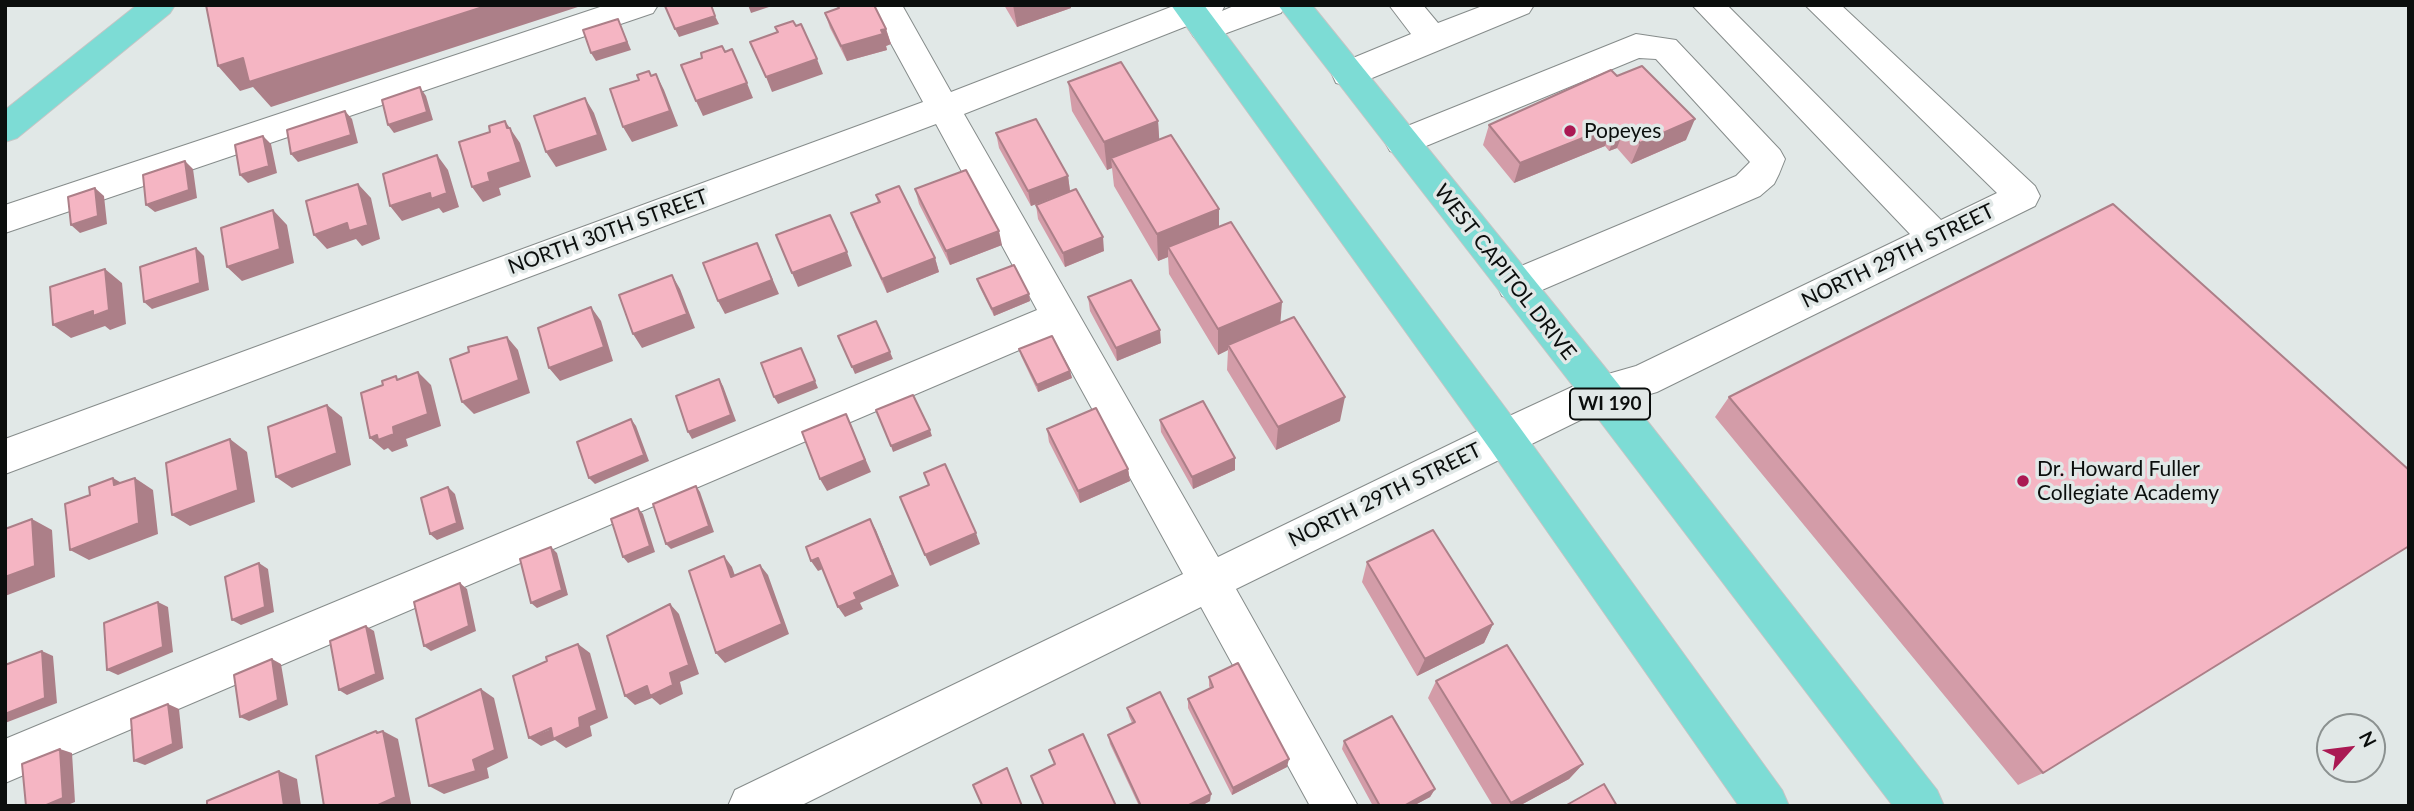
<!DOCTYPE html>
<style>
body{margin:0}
#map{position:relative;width:2414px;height:811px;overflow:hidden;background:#e1e8e7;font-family:Lato,sans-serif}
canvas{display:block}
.frame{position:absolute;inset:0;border:7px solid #0b0e0d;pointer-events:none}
.north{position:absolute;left:2316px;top:713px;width:70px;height:70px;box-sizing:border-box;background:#e1e8e7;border:2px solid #8b9190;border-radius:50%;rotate:62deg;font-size:19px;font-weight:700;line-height:28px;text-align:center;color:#0b0e0d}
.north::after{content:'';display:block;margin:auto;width:24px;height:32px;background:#aa1953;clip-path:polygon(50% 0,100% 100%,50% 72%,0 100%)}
</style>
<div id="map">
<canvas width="2414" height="811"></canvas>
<div class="frame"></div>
<div class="north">N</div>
</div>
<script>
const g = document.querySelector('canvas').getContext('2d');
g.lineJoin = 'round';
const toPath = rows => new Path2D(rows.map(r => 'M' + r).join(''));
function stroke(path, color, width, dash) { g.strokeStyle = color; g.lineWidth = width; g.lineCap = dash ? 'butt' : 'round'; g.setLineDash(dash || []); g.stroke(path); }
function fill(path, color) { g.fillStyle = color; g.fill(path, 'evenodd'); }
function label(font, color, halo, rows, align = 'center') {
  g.font = font + ' Lato,sans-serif'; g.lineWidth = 7; g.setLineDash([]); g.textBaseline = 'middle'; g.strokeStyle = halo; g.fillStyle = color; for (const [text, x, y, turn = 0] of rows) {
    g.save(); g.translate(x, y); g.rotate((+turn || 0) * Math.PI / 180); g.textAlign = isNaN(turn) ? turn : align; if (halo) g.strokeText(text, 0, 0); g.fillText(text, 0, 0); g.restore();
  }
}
const minor = toPath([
 [606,5,658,5,653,13,5,233,5,205,606,5],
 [870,5,902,5,951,92,1176,5,1225,5,1222,11,1236,5,1286,5,1281,13,1205,41,1194,37,1189,29,1192,24,964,114,1218,557,1490,425,1587,380,1636,366,1910,234,1692,5,1727,5,1941,220,1997,193,1805,5,1841,5,2035,186,2040,196,2035,206,1657,392,1609,406,1236,589,1358,806,1310,806,1201,607,800,806,728,806,735,790,1183,574,1052,336,5,783,5,739,1037,310,936,124,5,474,5,439,923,102,870,5],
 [1389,5,1423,5,1438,23,1485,5,1534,5,1529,13,1360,83,1348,86,1336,83,1332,74,1336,65,1411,34,1389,5],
 [1636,34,1676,40,1780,150,1785,159,1779,174,1774,184,1760,196,1528,296,1515,300,1502,296,1497,285,1502,274,1736,176,1750,162,1656,59,1639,58,1414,151,1402,155,1390,151,1385,142,1390,133,1636,34]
]);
const major = toPath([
 [137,5,175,5,170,13,17,138,5,142,5,110,137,5],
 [1171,5,1204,5,1518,425,1782,790,1789,806,1739,806,1490,449,1171,5],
 [1278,5,1312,5,1615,380,1937,790,1944,806,1893,806,1587,404,1278,5]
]);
stroke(minor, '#868c8b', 2);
stroke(major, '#c4c5c5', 2);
fill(minor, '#fff');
fill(major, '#7ddcd5');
fill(toPath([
 [837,5,886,29,891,44,886,46,887,50,847,61,830,28,825,13,838,8],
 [1004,5,1071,5,1071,8,1017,27],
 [1617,76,1686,140,1631,164,1617,148,1609,151,1605,146,1514,183,1483,145,1489,125],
 [1068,82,1158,121,1159,140,1219,209,1219,227,1280,322,1340,421,1276,450,1227,370,1228,350,1218,355,1169,274,1168,257,1158,261,1114,186,1112,168,1107,170,1072,111],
 [996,133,1068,176,1070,191,1031,206,999,148],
 [915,189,1002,245,950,265,919,204],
 [876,195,935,258,939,272,887,293,856,227,851,213,878,203],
 [1036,205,1104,251,1065,267,1038,219],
 [977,279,1029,294,1030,301,994,316,979,286],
 [1088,297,1161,343,1117,361,1090,311],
 [1019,349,1070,371,1072,378,1038,392,1021,356],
 [1729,397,2043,773,2018,785,1715,417],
 [1160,420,1235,470,1193,489,1161,432],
 [1047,429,1128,469,1130,481,1080,503,1049,442],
 [1367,562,1493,624,1484,643,1417,676,1362,582],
 [1209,677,1287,767,1232,795,1188,708,1188,699,1210,688,1209,686],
 [1436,681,1583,764,1569,779,1519,806,1493,806,1428,698],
 [1127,708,1210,801,1201,806,1139,806,1110,744,1108,735,1132,723,1129,716],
 [1344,741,1435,789,1430,797,1413,806,1373,806,1342,749]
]), '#d39ca8');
fill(toPath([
 [489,5,584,5,271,107,253,87,240,91,218,66,243,58],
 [748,5,775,5,751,13],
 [1013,5,1071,5,1071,8,1017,27],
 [715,16,719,24,679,37,675,29],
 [618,19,631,50,596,61,591,53],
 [886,29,891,44,886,46,887,50,847,61,841,46],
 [817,59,823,74,772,92,766,77],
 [656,74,664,90,678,126,632,142,623,127],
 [747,83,753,98,703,116,696,101],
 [420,87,426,96,433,120,394,133,388,125],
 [585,98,594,113,607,150,556,167,546,152],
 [345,111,352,119,358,143,298,162,291,154],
 [1695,119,1686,140,1631,164,1640,143],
 [505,121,520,143,531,177,499,188,501,195,483,202,472,187,488,173,507,128],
 [1158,121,1160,150,1111,158,1112,168,1107,170,1104,142],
 [1613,126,1605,146,1514,183,1520,163],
 [1625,127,1617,148,1609,151,1617,131],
 [263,136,271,144,277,173,248,183,240,175],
 [437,155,448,170,459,207,443,213,439,208,402,221,390,206],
 [185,161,193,169,197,198,155,212,146,205],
 [1068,176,1070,191,1031,206,1028,191],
 [358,184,371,198,380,239,362,246,356,239,327,249,314,235],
 [95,188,104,196,107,224,80,233,71,225],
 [1219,209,1219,237,1168,247,1168,257,1158,261,1157,234],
 [273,210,287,225,294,263,242,281,227,267],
 [999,231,1002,245,950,265,946,251],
 [1103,237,1104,251,1065,267,1063,253],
 [757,243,779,294,725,314,718,301],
 [196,248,204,256,209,290,152,309,144,302],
 [847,252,852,266,798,287,792,273],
 [935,258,939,272,887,293,882,279],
 [105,269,122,283,126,324,110,330,105,326,71,338,53,325,93,311],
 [672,275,680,289,695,328,642,348,633,334],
 [1029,294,1030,301,994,316,992,309],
 [1282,302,1280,328,1228,345,1228,350,1218,355,1218,329],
 [591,307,601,321,613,361,560,381,549,368],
 [1160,330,1161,343,1117,361,1116,348],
 [507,337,518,350,530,393,474,414,462,402],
 [890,352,893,359,855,374,852,367],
 [804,355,818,388,778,404,774,397],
 [1070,371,1072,378,1038,392,1037,385],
 [418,372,431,385,441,426,406,439,408,446,392,452,388,448,384,450,370,438,393,427],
 [719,379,723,386,736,421,692,439,688,432],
 [1345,397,1340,421,1276,450,1278,427],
 [327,405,342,417,351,465,292,488,276,477],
 [846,414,871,472,827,491,820,479],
 [631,419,636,426,649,461,595,484,589,478],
 [930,430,932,436,893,452,891,446],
 [230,439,247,452,255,502,190,526,172,515],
 [1235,458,1235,470,1193,489,1192,477],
 [1128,469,1130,481,1080,503,1078,491],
 [113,478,132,489,114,485],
 [135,478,153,490,158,534,89,560,70,550],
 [696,486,700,492,714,532,671,549,666,544],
 [448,487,455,494,464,529,437,540,430,534],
 [638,508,643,514,655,552,628,563,623,557],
 [32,519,52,530,55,577,5,596,5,577],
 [870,519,876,530,899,586,860,603,863,609,845,617,838,607,854,593],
 [976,533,980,544,930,566,925,555],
 [551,547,557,553,568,595,537,608,531,603],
 [724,556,732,567,739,587,731,577],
 [818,558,825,568,818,571,811,561],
 [259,563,268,569,274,612,241,625,232,620],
 [760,565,768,575,789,634,725,663,716,653],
 [460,583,467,589,476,631,431,651,424,646],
 [158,602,168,607,173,652,118,675,107,670],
 [670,604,679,614,699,674,680,682,683,694,660,705,652,698,635,705,625,696,670,673],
 [1493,624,1484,643,1417,676,1425,659],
 [366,626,374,631,384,679,347,695,339,690],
 [578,644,590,653,608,718,590,726,592,736,566,748,555,740,541,746,529,738,579,718],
 [42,651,53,656,57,703,5,723,5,714],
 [272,659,281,664,288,705,249,721,240,717],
 [481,689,494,698,508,758,487,768,489,778,444,794,429,786,473,760],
 [168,704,179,709,183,748,145,765,134,761],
 [376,731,384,735,383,731,398,739,411,804,407,806,376,806],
 [60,749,72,753,75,802,65,806,44,806],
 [1289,759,1287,767,1232,795,1233,788],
 [1583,764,1569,779,1519,806,1508,806,1511,803],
 [279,771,297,779,301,806,284,806],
 [1435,789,1430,797,1413,806,1404,806],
 [1211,794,1210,801,1201,806,1187,806]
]), '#ac7f88');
const building = toPath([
 [206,5,489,5,249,82,243,58,218,66,206,5],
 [667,5,711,5,715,16,675,29,665,6,667,5],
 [837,5,874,5,886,29,881,30,883,34,841,46,825,13,839,8,837,5],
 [618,19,627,42,591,53,583,30,618,19],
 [793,21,796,26,801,24,817,59,766,77,750,42,778,32,775,27,793,21],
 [722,46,725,52,732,49,747,83,696,101,681,65,702,58,701,53,722,46],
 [1121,62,1158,121,1104,142,1068,82,1121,62],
 [1642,66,1695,119,1640,143,1625,127,1617,131,1613,126,1520,163,1489,125,1611,70,1617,76,1642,66],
 [649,71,651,76,656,74,670,111,623,127,610,89,639,80,637,75,649,71],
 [420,87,427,112,388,125,382,100,420,87],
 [585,98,598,135,546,152,534,116,585,98],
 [345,111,351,135,291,154,287,130,345,111],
 [1036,119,1068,176,1028,191,996,133,1036,119],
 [505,121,507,128,510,128,521,162,488,173,490,181,472,187,459,142,490,132,489,126,505,121],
 [1171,135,1219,209,1157,234,1111,158,1171,135],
 [263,136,269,166,240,175,235,145,263,136],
 [437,155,447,193,431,199,430,193,390,206,383,174,437,155],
 [185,161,189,190,146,205,143,175,185,161],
 [966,170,999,231,946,251,915,189,966,170],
 [358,184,368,225,349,231,347,223,314,235,306,201,358,184],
 [899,186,935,258,882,279,851,213,880,202,876,195,899,186],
 [95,188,98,216,71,225,68,197,95,188],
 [1076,189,1103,237,1063,253,1036,205,1076,189],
 [2113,204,2409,470,2409,546,2043,773,1729,397,2113,204],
 [273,210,280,249,227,267,221,228,273,210],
 [830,215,847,252,792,273,776,235,830,215],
 [1231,222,1282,302,1218,329,1168,247,1231,222],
 [757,243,772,280,718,301,703,263,757,243],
 [196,248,200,283,144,302,140,267,196,248],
 [1014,265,1029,294,992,309,977,279,1014,265],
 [105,269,109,310,93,316,93,311,53,325,50,287,105,269],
 [672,275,687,314,633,334,619,295,672,275],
 [1131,280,1160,330,1116,348,1088,297,1131,280],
 [591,307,604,347,549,368,538,328,591,307],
 [1294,317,1345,397,1278,427,1228,345,1294,317],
 [876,321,890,352,852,367,838,336,876,321],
 [1052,336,1070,371,1037,385,1019,349,1052,336],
 [507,337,519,380,462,402,450,359,469,352,468,347,507,337],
 [801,348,815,381,774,397,761,363,801,348],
 [418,372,428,414,393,427,394,434,378,440,377,435,370,438,361,393,383,385,382,381,396,376,397,380,418,372],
 [719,379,731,415,688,432,676,396,719,379],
 [913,395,930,430,891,446,876,410,913,395],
 [1203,401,1235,458,1192,477,1160,420,1203,401],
 [327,405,337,453,276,477,268,427,327,405],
 [1096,408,1128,469,1078,491,1047,429,1096,408],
 [846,414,865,460,820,479,802,432,846,414],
 [631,419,644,455,589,478,577,442,631,419],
 [230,439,238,490,172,515,166,463,230,439],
 [945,464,976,533,925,555,900,497,929,485,924,473,945,464],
 [113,478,114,485,135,478,139,523,70,550,65,504,90,495,89,487,113,478],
 [696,486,709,526,666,544,653,504,696,486],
 [448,487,457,523,430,534,421,498,448,487],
 [638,508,650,546,623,557,611,519,638,508],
 [32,519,35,566,5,577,5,529,32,519],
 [870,519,893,575,854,593,857,599,838,607,818,558,811,561,806,547,870,519],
 [1433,530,1493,624,1425,659,1367,562,1433,530],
 [551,547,562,590,531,603,520,559,551,547],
 [724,556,731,577,760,565,782,624,716,653,689,571,724,556],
 [259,563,265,607,232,620,225,577,259,563],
 [460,583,469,626,424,646,414,602,460,583],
 [158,602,163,647,107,670,104,623,158,602],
 [670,604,689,665,670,673,673,685,650,696,647,686,625,696,607,636,670,604],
 [366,626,376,674,339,690,330,641,366,626],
 [578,644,597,710,579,718,580,727,553,739,551,728,529,738,513,676,547,661,546,657,578,644],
 [1507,645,1583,764,1511,803,1436,681,1507,645],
 [42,651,45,698,5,714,5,665,42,651],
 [272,659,278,700,240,717,234,675,272,659],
 [1238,663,1289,759,1233,788,1188,699,1213,687,1209,677,1238,663],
 [481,689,495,750,473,760,476,771,429,786,416,719,481,689],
 [1160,692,1211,794,1187,806,1141,806,1108,735,1135,722,1127,708,1160,692],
 [168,704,173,744,134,761,131,719,168,704],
 [1392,716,1435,789,1404,806,1380,806,1344,741,1392,716],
 [376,731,377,733,383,731,396,797,376,806,324,806,316,756,376,731],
 [1083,734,1116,806,1044,806,1031,776,1055,764,1049,750,1083,734],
 [60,749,63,798,44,806,26,806,22,764,60,749],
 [1007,768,1022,806,980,806,982,805,973,785,1007,768],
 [279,771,284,806,207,806,207,801,279,771],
 [1604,784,1617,806,1565,806,1604,784]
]);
fill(building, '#f5b5c3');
stroke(building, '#ac7f88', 2);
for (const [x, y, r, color] of [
 [1570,131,7,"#aa1953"],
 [2023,481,7,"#aa1953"]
]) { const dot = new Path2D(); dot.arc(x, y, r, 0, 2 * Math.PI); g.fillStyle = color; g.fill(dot); stroke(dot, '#e1e8e7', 2.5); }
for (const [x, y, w] of [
 [1610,404,80]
]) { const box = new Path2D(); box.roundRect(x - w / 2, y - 15.5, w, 31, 5); g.fillStyle = '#e1e8e7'; g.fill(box); stroke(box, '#0b0e0d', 2); }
label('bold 19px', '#0b0e0d', null, [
 ["WI 190",1610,404]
]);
label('21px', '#0b0e0d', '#e1e8e7', [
 ["Popeyes",1584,131],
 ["Dr. Howard Fuller",2037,469],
 ["Collegiate Academy",2037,493]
], 'left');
label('21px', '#0b0e0d', '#e1e8e7', [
 ["NORTH 30TH STREET",608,232,-20],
 ["NORTH 29TH STREET",1898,256,-26],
 ["WEST CAPITOL DRIVE",1505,272,52],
 ["NORTH 29TH STREET",1385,495,-26]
]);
</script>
